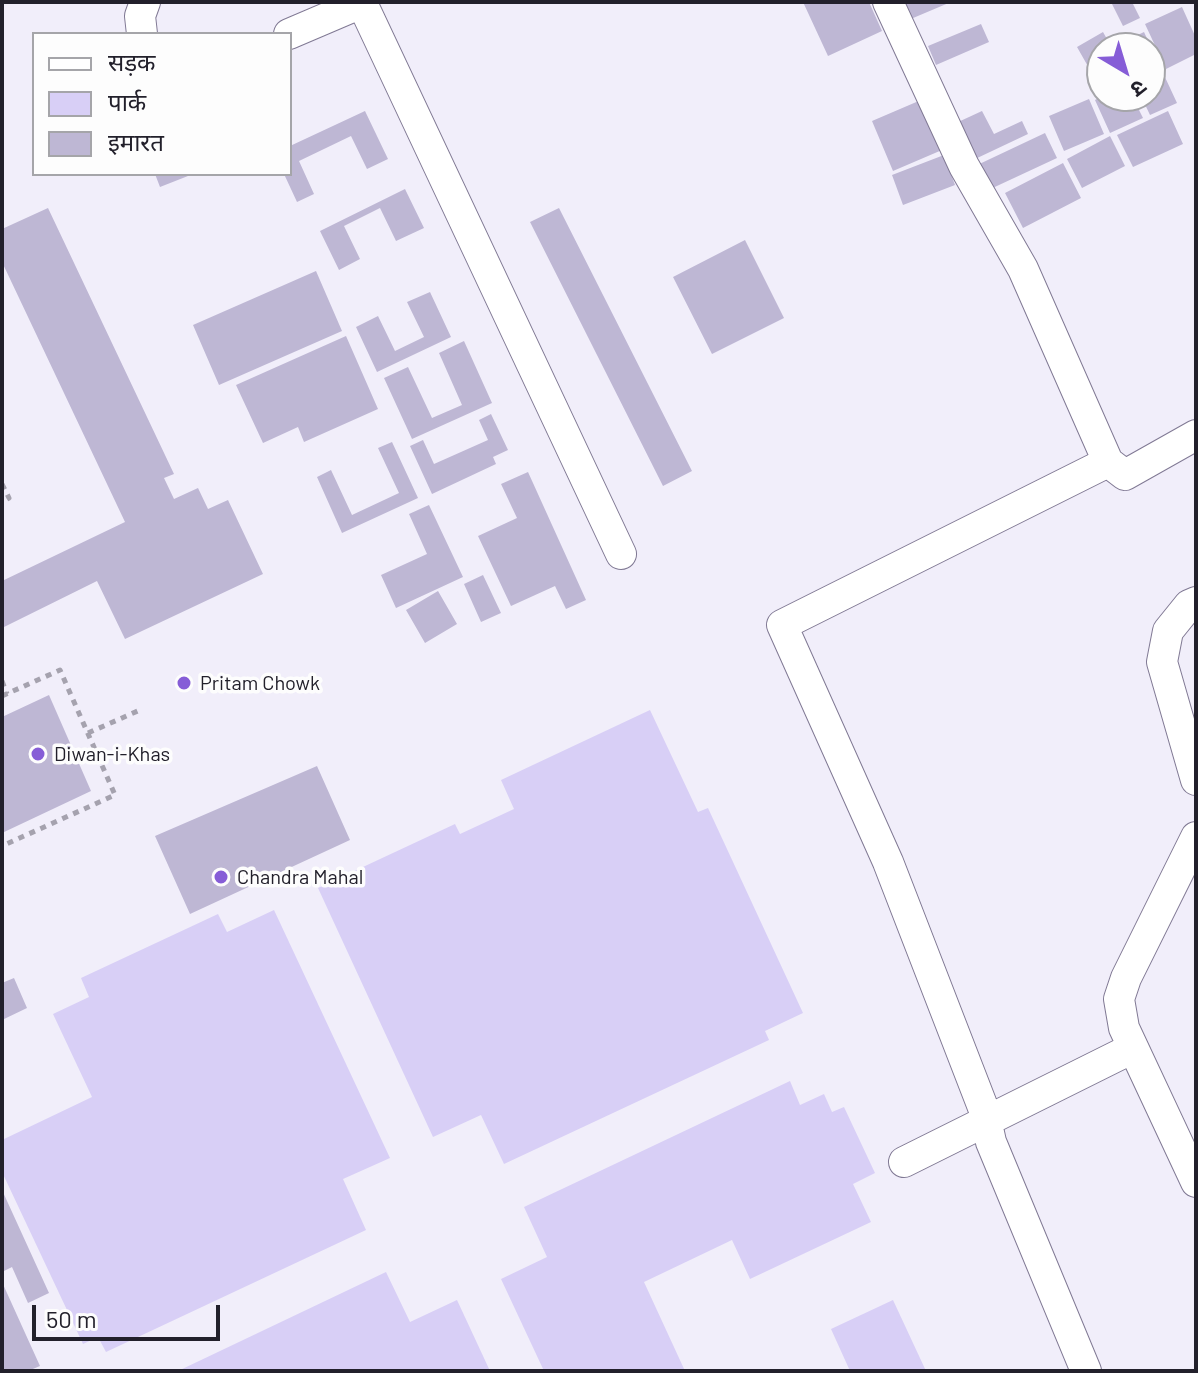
<!DOCTYPE html>
<meta charset="utf-8">
<style>
body{margin:0}
#map{position:relative;width:1198px;height:1373px;overflow:hidden;background:#f1eefa;font-family:Barlow,"Noto Sans Devanagari",sans-serif}
canvas{display:block}
.frame{position:absolute;inset:0;border:4px solid #22202b;pointer-events:none}
.legend{position:absolute;left:32px;top:32px;width:260px;height:144px;box-sizing:border-box;background:#fdfdfd;border:2px solid #a5a5a9;margin:0;padding:10px 14px;list-style:none;font-size:24px;color:#22202b}
.legend li{display:flex;align-items:center;gap:16px;height:40px}
.legend b{width:40px;border:2px solid #a5a5a9}
.north{position:absolute;left:1086px;top:32px;width:80px;height:80px;box-sizing:border-box;background:#fdfdfd;border:2px solid #a5a5a9;border-radius:50%;rotate:142deg;font-size:22px;font-weight:700;line-height:32px;text-align:center;color:#22202b}
.north::after{content:'';display:block;margin:auto;width:28px;height:36px;background:#865dd7;clip-path:polygon(50% 0,100% 100%,50% 72%,0 100%)}
.scale{position:absolute;left:32px;top:1305px;width:188px;height:36px;box-sizing:border-box;border:4px solid #22202b;border-top:0;padding-left:10px;font-size:24px;line-height:28px;white-space:nowrap;color:#22202b;-webkit-text-stroke:6px #fdfdfd;paint-order:stroke}
</style>
<div id="map">
<canvas width="1198" height="1373"></canvas>
<div class="frame"></div>
<ul class="legend">
<li><b style="height:10px;background:#fff"></b>सड़क</li>
<li><b style="height:22px;background:#d8cff6"></b>पार्क</li>
<li><b style="height:22px;background:#beb7d4"></b>इमारत</li>
</ul>
<div class="north">उ</div>
<div class="scale">50 m</div>
</div>
<script>
const g = document.querySelector('canvas').getContext('2d');
g.lineJoin = 'round';
function fill(path, color) { g.fillStyle = color; g.fill(path, 'evenodd'); }
const toPath = rows => new Path2D(rows.map(r => 'M' + r).join(''));
function stroke(path, color, width, dash) { g.strokeStyle = color; g.lineWidth = width; g.lineCap = dash ? 'butt' : 'round'; g.setLineDash(dash || []); g.stroke(path); }
function label(font, color, halo, rows, align = 'center') {
  g.font = font + ' Barlow,sans-serif'; g.lineWidth = 7; g.setLineDash([]); g.textBaseline = 'middle'; g.strokeStyle = halo; g.fillStyle = color; for (const [text, x, y, turn = 0] of rows) {
    g.save(); g.translate(x, y); g.rotate((+turn || 0) * Math.PI / 180); g.textAlign = isNaN(turn) ? turn : align; if (halo) g.strokeText(text, 0, 0); g.fillText(text, 0, 0); g.restore();
  }
}
fill(toPath([
 [650,710,698,812,708,808,803,1013,765,1031,769,1040,504,1164,481,1115,433,1137,318,888,455,824,460,834,514,809,501,780],
 [274,910,390,1158,343,1179,366,1230,106,1352,98,1337,83,1344,2,1172,2,1140,92,1097,53,1014,89,997,81,978,218,914,227,932],
 [790,1081,800,1105,824,1094,832,1112,844,1107,875,1173,853,1184,871,1222,750,1279,732,1240,644,1282,685,1371,544,1371,501,1279,547,1257,524,1207],
 [386,1272,410,1322,457,1300,490,1371,178,1371],
 [893,1300,926,1371,850,1371,831,1329]
]), '#d8cff6');
fill(toPath([
 [803,2,869,2,882,31,828,56],
 [898,2,951,2,906,21],
 [1111,2,1132,2,1140,18,1123,26],
 [1182,7,1196,38,1196,54,1166,69,1145,24],
 [981,24,989,42,936,65,928,46],
 [1103,32,1112,48,1102,48,1102,82,1098,84,1077,47],
 [1144,32,1177,103,1150,115,1141,96,1150,96,1150,48,1119,48,1117,45],
 [1102,96,1132,96,1143,118,1110,133,1095,100],
 [1089,99,1104,134,1064,151,1049,116],
 [921,100,942,150,893,171,872,121],
 [365,111,388,159,367,169,351,136,299,161,314,194,297,202,284,174,290,174,290,146],
 [982,111,994,134,1022,121,1028,134,973,160,956,123],
 [1168,111,1183,144,1133,167,1117,135],
 [1045,133,1057,158,984,192,973,167],
 [1110,136,1125,166,1082,188,1067,159],
 [944,155,955,185,903,205,892,175],
 [1063,163,1081,198,1023,228,1005,193],
 [155,174,187,174,188,176,160,187],
 [405,189,424,228,396,241,380,208,344,226,360,259,339,270,320,231],
 [48,208,174,474,164,478,174,499,198,488,208,509,228,500,263,574,125,639,97,581,2,628,2,581,125,522,2,262,2,229],
 [559,208,692,471,663,486,530,222],
 [745,240,784,318,712,354,673,277],
 [316,271,342,331,219,385,193,325],
 [430,292,451,337,377,372,356,327,378,316,395,351,424,337,407,302],
 [346,336,378,409,304,442,298,427,263,443,236,385],
 [464,341,492,403,412,439,384,378,408,367,432,418,462,405,439,353],
 [491,414,508,450,493,457,496,464,432,494,410,446,423,440,434,464,488,440,479,420],
 [392,442,418,498,342,533,317,477,331,470,352,515,399,493,378,448],
 [528,472,586,600,566,609,555,586,511,606,478,536,517,518,501,484],
 [429,505,463,577,396,608,381,575,427,554,409,514],
 [483,575,501,613,481,622,464,584],
 [438,591,457,624,425,643,406,610],
 [49,695,91,791,2,833,2,717],
 [317,766,350,840,190,914,155,836],
 [14,978,27,1008,2,1020,2,983],
 [2,1190,49,1293,28,1303,12,1267,2,1272],
 [2,1282,40,1366,28,1371,2,1371]
]), '#beb7d4');
const minor = toPath([
 [888,2,964,166,1023,269,1108,462,1125,475,1196,435],
 [362,3,621,554],
 [142,34,140,16,145,2],
 [289,34,364,2],
 [1196,602,1189,605,1168,631,1162,662,1196,780],
 [1196,837,1126,978,1119,999,1124,1028,1196,1182],
 [904,1162,1133,1048],
 [1086,1371,991,1142,984,1110,888,862,782,625,1108,462]
]);
stroke(minor, '#807994', 32);
stroke(toPath([
 [2,484,9,498,2,502],
 [2,681,7,694],
 [2,696,60,670,115,795,2,846],
 [88,733,140,710]
]), '#a5a2ae', 5, [6, 6]);
stroke(minor, '#fff', 30);
for (const [x, y, r, color] of [
 [184,683,8,"#865dd7"],
 [38,754,8,"#865dd7"],
 [221,877,8,"#865dd7"]
]) { const dot = new Path2D(); dot.arc(x, y, r, 0, 2 * Math.PI); g.fillStyle = color; g.fill(dot); stroke(dot, '#fdfdfd', 3); }
label('20px', '#22202b', '#fdfdfd', [
 ["Pritam Chowk",200,683],
 ["Diwan-i-Khas",54,754],
 ["Chandra Mahal",237,877]
], 'left');
</script>
